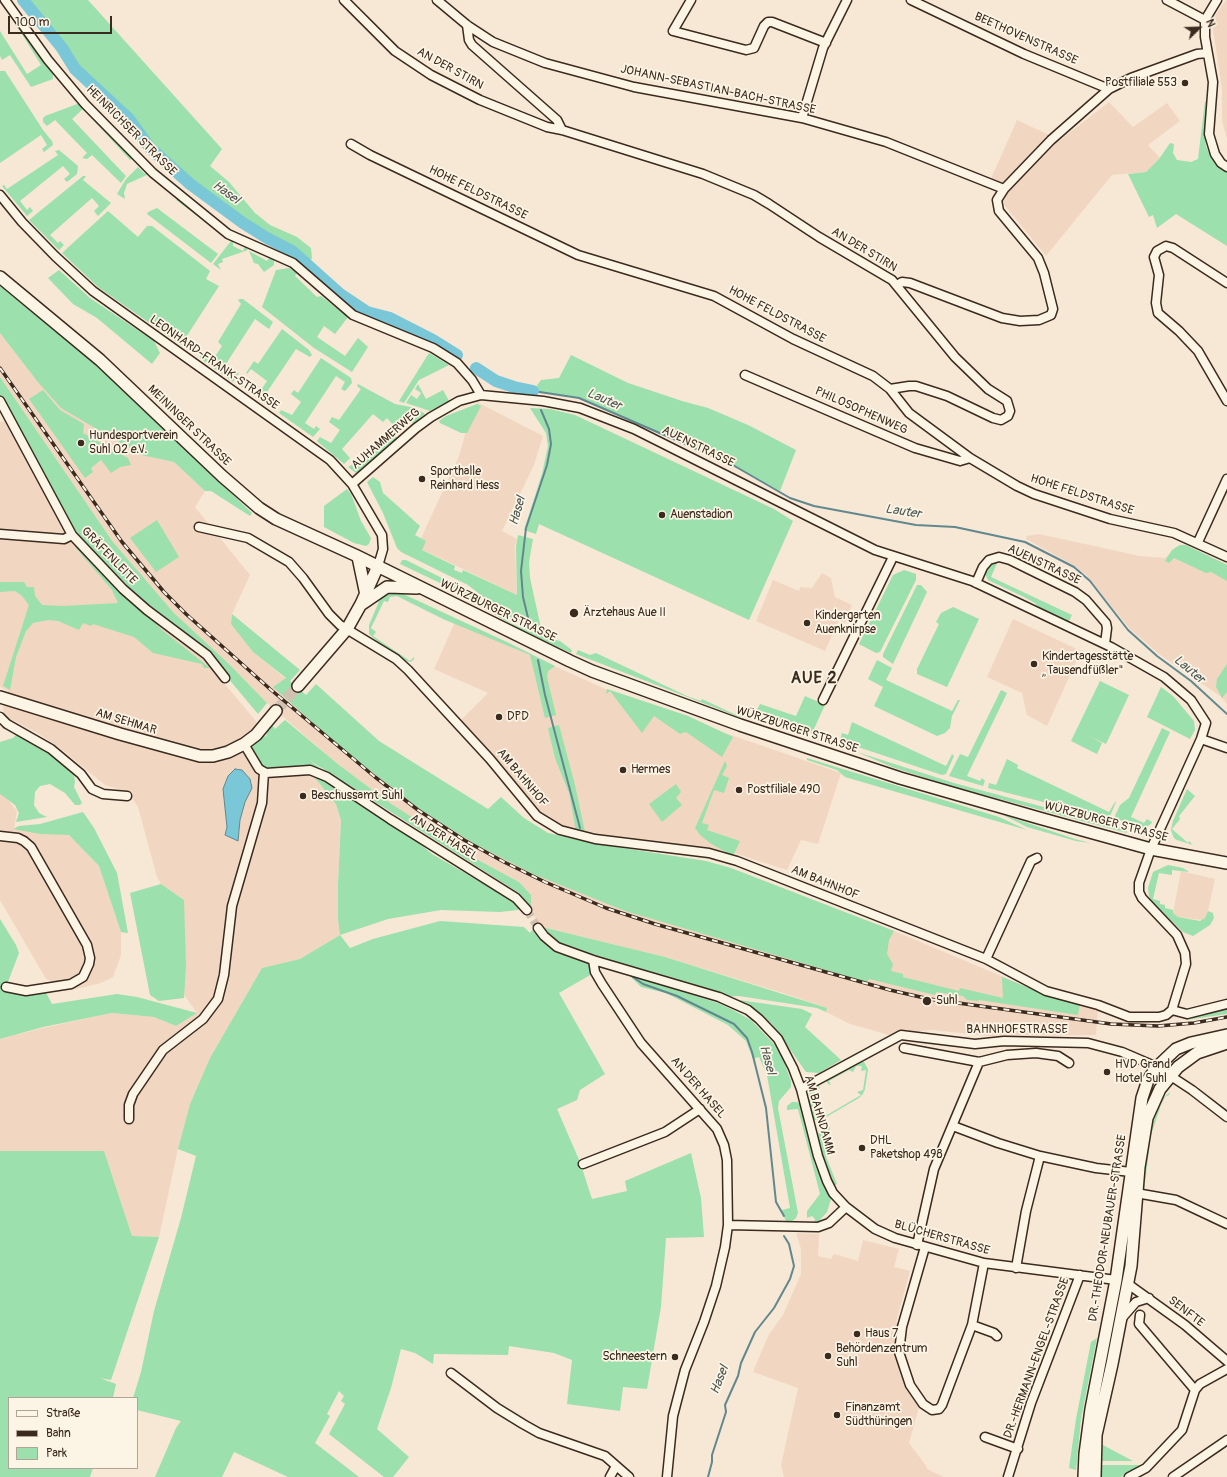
<!DOCTYPE html>
<meta charset="utf-8">
<style>
body{margin:0}
#map{position:relative;width:1227px;height:1477px;overflow:hidden;background:#f7e7d5;font-family:Pangolin,sans-serif}
canvas{display:block}
.legend{position:absolute;left:8px;top:1397px;width:130px;height:72px;box-sizing:border-box;background:#fcf5e5;border:1px solid #afa495;margin:0;padding:5px 7px;list-style:none;font-size:12px;color:#3b2a1e}
.legend li{display:flex;align-items:center;gap:8px;height:20px}
.legend b{width:20px;border:1px solid #afa495}
.north{position:absolute;left:1179px;top:8px;width:40px;height:40px;-webkit-text-stroke:3px #fcf5e5;paint-order:stroke;rotate:67deg;font-size:11px;font-weight:700;line-height:16px;text-align:center;color:#3b2a1e}
.north::after{content:'';display:block;margin:auto;width:14px;height:18px;background:#3b2a1e;clip-path:polygon(50% 0,100% 100%,50% 72%,0 100%)}
.scale{position:absolute;left:8px;top:16px;width:104px;height:18px;box-sizing:border-box;border:2px solid #3b2a1e;border-top:0;padding-left:5px;font-size:12px;line-height:14px;white-space:nowrap;color:#3b2a1e;-webkit-text-stroke:3px #fcf5e5;paint-order:stroke}
</style>
<div id="map">
<canvas width="1227" height="1477"></canvas>
<ul class="legend">
<li><b style="height:5px;background:#fcf5e5"></b>Straße</li>
<li><b style="height:5px;background:#3b2a1e"></b>Bahn</li>
<li><b style="height:11px;background:#9be0ad"></b>Park</li>
</ul>
<div class="north">N</div>
<div class="scale">100 m</div>
</div>
<script>
const g = document.querySelector('canvas').getContext('2d');
g.lineJoin = 'round';
function fill(path, color) { g.fillStyle = color; g.fill(path, 'evenodd'); }
const toPath = rows => new Path2D(rows.map(r => 'M' + r).join(''));
function stroke(path, color, width, dash) { g.strokeStyle = color; g.lineWidth = width; g.lineCap = dash ? 'butt' : 'round'; g.setLineDash(dash || []); g.stroke(path); }
function label(font, color, halo, rows, align = 'center') {
  g.font = font + ' Pangolin,sans-serif'; g.lineWidth = 3.5; g.setLineDash([]); g.textBaseline = 'middle'; g.strokeStyle = halo; g.fillStyle = color; for (const [text, x, y, turn = 0] of rows) {
    g.save(); g.translate(x, y); g.rotate((+turn || 0) * Math.PI / 180); g.textAlign = isNaN(turn) ? turn : align; if (halo) g.strokeText(text, 0, 0); g.fillText(text, 0, 0); g.restore();
  }
}
fill(toPath([
 [1226,0,1227,0,1227,139,1222,121,1222,89,1212,23,1216,14],
 [1109,102,1133,127,1167,103,1180,121,1148,145,1160,158,1146,172,1112,175,1046,256,1001,201,1003,194,990,181,1017,120,1060,140],
 [0,333,37,381,141,455,174,462,205,491,195,507,250,575,232,614,231,624,253,652,322,709,540,849,880,925,1044,994,1098,1008,1096,1035,989,1036,932,1030,896,1033,889,1035,850,1024,826,1012,827,1008,783,993,665,957,542,927,537,924,531,907,531,895,519,882,480,861,390,803,339,765,267,703,227,662,174,613,113,542,0,377],
 [477,402,543,436,534,465,502,531,517,539,515,547,517,595,417,547,459,456,469,421],
 [5,421,66,531,111,581,206,662,256,721,258,732,311,773,336,804,341,820,338,885,338,919,340,935,300,959,262,968,210,1058,190,1104,178,1149,159,1237,132,1236,104,1151,0,1151,0,1039,43,1028,112,1013,154,1017,176,1026,197,1013,184,995,184,900,161,884,157,877,138,807,128,792,105,785,61,749,39,734,5,716,3,709,8,691,0,687,0,422],
 [1039,534,1140,556,1165,558,1176,547,1184,545,1227,564,1227,704,1220,696,1159,654,1130,629,1086,575,1075,566,1026,539,1027,536],
 [822,573,831,578,835,597,852,605,845,623,839,620,825,651,756,621,773,580,799,591,800,587,812,588],
 [1013,619,1081,651,1047,726,1027,715,1022,693,987,677],
 [455,622,608,690,688,716,708,727,841,773,818,844,801,840,787,870,731,852,576,831,551,823,536,812,460,721,488,693,434,669],
 [0,790,17,811,14,829,69,835,99,866,121,932,121,955,113,977,101,983,76,989,46,979,0,900],
 [1181,871,1215,879,1208,911,1205,918,1202,920,1178,917,1173,913],
 [796,1233,819,1234,818,1256,831,1259,834,1254,858,1261,863,1240,899,1249,894,1267,910,1271,896,1322,898,1324,896,1350,902,1378,919,1407,909,1443,927,1467,927,1469,944,1477,784,1477,781,1465,798,1388,753,1372,768,1336,783,1315,801,1274,801,1249]
]), '#f1d7c2');
fill(toPath([
 [23,0,88,0,222,149,210,166,229,182,255,213,270,225,297,237,311,248,312,258,308,264,292,251,267,238,243,223,170,168,150,148,129,119,75,69,62,48],
 [7,10,53,74,53,79,31,87,10,55,2,60,0,56,0,31,27,74,41,65],
 [0,71,5,71,43,130,52,141,53,145,44,152,42,149,47,145,41,135,0,163],
 [1205,101,1208,101,1205,137,1206,146,1210,155,1218,166,1227,172,1227,246,1176,214,1157,228,1153,215,1149,217,1128,174,1146,172,1159,159,1170,143,1174,144,1173,153,1177,160,1191,162,1198,159],
 [80,103,134,157,130,160,83,109,72,119,126,176,121,183,92,155,87,159,82,158,87,153,55,120,47,126,43,122,43,118,45,116],
 [59,150,78,166,77,174,67,182,64,179,70,174,63,166,20,201,27,210,30,207,33,211,27,216,2,186,4,185,7,189,58,155,55,151],
 [138,167,145,174,148,170,151,173,127,184,124,193,125,199,117,194,126,179],
 [83,176,86,176,83,180,111,203,98,216,94,211,99,206,92,198,50,235,58,243,60,241,64,245,59,250,29,220],
 [180,197,233,240,233,246,243,251,245,246,248,250,222,259,223,262,218,264,221,270,213,264,231,241,176,200],
 [157,208,218,254,211,263,147,214,148,212],
 [108,211,138,237,147,226,152,226,210,271,206,279,219,286,181,345,98,287,62,253],
 [249,251,267,261,270,257,274,259,274,265,264,272,258,264,254,263],
 [289,268,297,273,295,276,317,297,321,296,348,317,335,334,324,326,317,337,345,356,358,338,368,347,352,372,314,348,262,307,276,270],
 [59,270,90,298,154,341,160,353,152,364,97,318,73,304,48,278],
 [0,285,47,323,107,375,252,513,250,516,211,491,205,491,174,462,141,455,61,408,37,381,0,333],
 [240,299,243,299,273,322,269,329,255,319,224,367,233,374,237,372,239,373,233,382,200,358,200,356,202,354,212,361,222,346,218,342,241,304,238,300],
 [282,329,309,350,312,355,310,357,296,349,265,395,274,402,277,399,280,401,275,408,259,400,263,394,257,391,254,396,239,384,242,379,244,380,241,384,254,393,258,389,261,390,267,381,251,369,247,374,246,373,254,361,258,364],
 [429,353,449,365,419,380,404,403,399,401],
 [571,355,628,383,682,401,708,408,748,425,796,450,780,491,731,464,579,398,533,391,541,380,559,378],
 [321,358,351,378,352,383,345,391,341,389,345,382,336,376,305,423,314,429,316,426,320,429,313,437,279,413,281,410,292,415,301,402,291,394,294,390,298,393],
 [0,377,113,542,174,613,227,662,267,703,258,714,207,653,140,598,87,545,73,527,0,397],
 [358,384,395,404,416,408,425,414,413,424,409,419,393,432,397,438,356,473,348,467,355,463,358,465,395,427,387,418,383,422,373,414,342,449,350,458,344,464,317,441,320,437,331,443,340,430,329,422,332,417,339,420,361,389,357,386],
 [418,384,426,399,443,390,449,401,430,411,406,403,411,395,417,399,421,393,415,389],
 [43,390,60,410,84,424,83,433,128,458,131,465,120,467,111,473,101,460,91,468,93,472,85,478,29,399],
 [477,404,481,406,467,433,461,433,440,423,439,421,446,416],
 [530,408,550,409,575,415,774,509,793,521,749,620,539,524,536,534,524,530,542,474,548,446,546,433],
 [373,477,380,482,383,493,391,500,420,526,415,535,426,541,422,550,455,566,454,570,462,573,463,570,517,595,516,547,518,535,533,539,529,562,530,578,541,628,539,630,509,617,468,585,401,552,397,548,383,513,367,482],
 [347,489,351,494,361,521,371,538,369,544,366,546,354,543,324,527,324,506],
 [157,520,179,557,156,572,130,538],
 [77,543,162,630,210,668,204,668,202,664,153,653,134,637,93,624,91,626,83,623,79,630,58,621,48,620,33,623,26,631,16,657,10,690,3,686,29,605,22,596,15,591,0,592,0,582,24,582,27,587,34,587,35,596,42,605,63,606,118,603,112,590,75,547],
 [1180,545,1186,545,1227,565,1227,581,1211,572,1206,573,1174,558,1169,563,1165,561,1172,550],
 [402,560,406,560,466,590,510,623,541,636,560,641,572,650,571,653,525,633,455,590,400,564],
 [993,560,997,563,991,577,1072,615,1068,623,1040,609,1035,603,1024,597,988,580,985,574],
 [904,570,916,574,916,580,880,652,876,653,859,644,893,575],
 [917,585,921,585,927,592,893,664,883,657,883,654],
 [388,592,399,592,509,643,555,666,548,671,547,677,556,715,545,718,530,655,443,619,397,596,390,597,388,602,384,601,371,628,376,632,373,636,410,661,414,657,414,659,411,662,404,660,377,641,369,634,369,625,380,599],
 [953,607,979,619,947,687,917,674,917,669,939,624,936,622,941,613],
 [232,614,300,670,290,681,306,695,316,684,379,741,488,809,501,797,524,818,548,833,591,843,706,861,731,868,894,931,889,940,887,954,893,964,891,971,903,974,903,977,959,991,960,988,1003,998,1002,977,1044,994,1080,1004,1078,1015,979,1000,978,1001,967,1000,963,996,936,992,935,995,869,979,867,982,625,911,533,874,473,843,421,810,339,746,273,687,286,678,253,652,231,624],
 [578,650,590,655,596,653,687,696,701,701,702,699,747,720,576,654],
 [877,660,892,668,886,680,952,711,958,700,960,700,952,716,950,728,945,733,937,736,874,706,883,687,868,679],
 [1227,664,1227,692,1222,698,1216,687,1217,679],
 [1100,681,1129,695,1106,744,1089,736,1102,743,1097,754,1071,741],
 [1161,687,1173,696,1194,721,1195,730,1190,739,1147,717],
 [607,689,688,716,733,737,722,757,686,732,680,734,654,716,642,733,610,691,606,694],
 [1001,690,1007,693,967,776,980,781,982,778,985,781,983,786,949,776,960,754,968,757],
 [805,696,825,705,812,733,756,712,760,704,796,716],
 [269,720,275,729,285,720,339,765,390,803,480,861,519,882,531,895,531,907,519,893,309,760,390,819,432,854,510,899,520,907,518,910,500,912,441,910,388,919,340,935,350,948,373,939,440,921,524,927,530,933,532,930,550,948,559,954,591,959,554,941,548,936,542,927,665,957,827,1008,826,1012,817,1008,739,996,719,997,593,960,592,974,559,993,605,1074,580,1090,577,1100,557,1109,580,1162,592,1199,627,1191,625,1181,691,1153,701,1198,704,1237,666,1238,661,1307,647,1389,623,1387,620,1411,567,1404,572,1360,554,1353,509,1346,508,1355,434,1354,433,1364,415,1353,401,1349,391,1388,377,1429,409,1457,393,1477,384,1477,329,1434,345,1404,341,1401,344,1396,339,1391,327,1414,330,1416,315,1443,359,1477,288,1477,234,1452,222,1477,155,1477,176,1428,181,1421,137,1410,137,1398,133,1398,141,1372,154,1311,181,1218,196,1156,178,1149,190,1104,210,1058,262,968,300,959,340,935,338,919,338,885,341,820,336,804,311,773,266,773,244,744,258,732,266,737],
 [852,722,946,766,952,754,954,756,946,774,942,775,843,742,843,741,840,740,842,733,848,735],
 [559,725,575,785,585,832,576,831,569,793,555,758,548,728],
 [1162,728,1170,732,1131,817,1144,823,1147,819,1152,822,1151,824,1141,830,1133,830,1131,824,1114,818,1120,805,1129,798],
 [17,734,50,753,74,774,75,782,74,787,82,803,80,805,75,805,65,793,50,784,40,786,35,792,34,805,39,813,47,817,16,822,19,813,15,805,0,794,0,742,13,738],
 [857,752,954,783,1126,829,1127,833,947,785,892,767],
 [807,758,999,817,1027,830,845,777,837,770,807,760],
 [1007,759,1018,765,1017,768,1109,812,1115,802,1116,802,1110,816,1107,818,988,788,989,783,996,785],
 [725,761,727,766,722,775,729,778,724,793,714,790,702,823,709,825,707,830,740,841,734,854,729,854,710,843,700,835,695,828],
 [676,784,681,792,676,798,682,805,662,822,649,804],
 [1187,789,1195,796,1179,816,1180,819,1172,829,1188,843,1189,841,1193,845,1177,840,1174,838,1171,830,1173,821],
 [83,812,94,828,117,873,128,933,121,932,99,866,69,835,40,834,13,829,19,826,40,824],
 [1001,814,1075,839,1090,843,1076,841,1027,827],
 [1168,865,1183,868,1189,872,1172,870,1172,875,1159,873,1153,899,1160,901,1160,904,1165,905,1165,908,1173,910,1173,913,1178,917,1200,921,1205,918,1208,911,1213,913,1214,918,1210,925,1193,936,1183,932,1152,902,1149,896,1148,888,1153,872],
 [161,884,184,900,186,965,184,998,159,1001,150,995,130,893],
 [0,919,16,945,19,953,6,987,44,989,52,1004,117,994,137,997,197,1013,176,1026,154,1017,112,1013,43,1027,0,1039],
 [628,974,718,1003,733,1010,751,1020,774,1044,784,1062,791,1081,791,1087,779,1101,778,1108,798,1213,796,1218,791,1222,786,1222,782,1210,790,1208,767,1075,759,1057,753,1059,746,1041,728,1025,666,993,641,987],
 [739,1000,802,1009,812,1014,805,1027,841,1060,819,1073,806,1072,772,1024,757,1011],
 [1227,1008,1227,1014,1186,1020,1187,1016],
 [859,1061,864,1062,868,1069,865,1089,863,1094,859,1098,821,1120,814,1120,811,1115,808,1100,810,1092,815,1086,818,1085,820,1088,815,1090,812,1110,816,1110,816,1116,821,1117,823,1112,827,1115,861,1095,857,1092,863,1090,866,1070,861,1071,862,1066,856,1066,853,1072,849,1070,829,1081,831,1085,828,1084,826,1080],
 [1170,1092,1169,1095,1165,1097,1161,1105,1151,1135,1144,1190,1142,1187,1152,1125,1162,1099],
 [792,1102,797,1102,801,1105,815,1165,831,1199,827,1212,817,1223,814,1223,815,1219,812,1216,807,1218,807,1211,820,1194,798,1109,787,1110,787,1106],
 [828,1126,830,1127,826,1157,837,1184,834,1186,829,1175,817,1140,819,1131],
 [0,1151,104,1151,132,1236,159,1237,111,1380,100,1378,116,1384,113,1398,9,1398,9,1468,93,1468,90,1477,0,1477],
 [1097,1338,1081,1419,1076,1470,1069,1468,1076,1419,1091,1342],
 [1101,1444,1133,1461,1100,1461],
 [1101,1465,1138,1465,1143,1466,1121,1477,1102,1477]
]), '#9be0ad');
const water = toPath([
 [235,769,242,770,250,779,252,788,245,802,240,820,238,841,225,835,227,827,223,789,228,776,235,769]
]);
fill(water, '#7ac7d8');
stroke(water, '#61888e', 1);
stroke(toPath([
 [533,391,579,398,731,464,790,498,814,506,916,525,955,527,1025,542,1074,567,1090,581,1128,630,1157,656,1191,681,1227,714],
 [529,622,523,597,521,571,526,528,547,465,551,444,549,429,541,410],
 [538,660,545,695,580,828],
 [633,977,643,984,677,996,734,1024,747,1038,752,1052,766,1108,776,1202,784,1216],
 [708,1477,712,1462,712,1455,726,1412,725,1405,738,1376,741,1363,755,1332,774,1308,790,1279,794,1266,789,1244,784,1236]
]), '#61888e', 2);
stroke(toPath([
 [23,0,62,48,75,69,129,119,150,148,190,184,243,223,267,238,292,251,340,294,367,312,390,318,433,340,457,355],
 [476,368,496,381,514,387,533,391]
]), '#7ac7d8', 12);
stroke(toPath([
 [527,910,538,928]
]), '#d1c1b0', 8, [8, 4]);
stroke(toPath([
 [276,711,298,686]
]), '#d1c1b0', 11, [11, 5.5]);
const minor = toPath([
 [5,0,48,60,85,104,153,173,228,234,293,263,353,315,433,348,457,363,472,380,481,395],
 [344,0,395,51,431,75,480,100,547,127,562,130,703,174,754,195,769,204,819,237,892,280,955,357,988,389,1007,401,1010,411,1008,416,1001,420,993,418,947,396,916,386,909,386,890,389],
 [437,0,467,25,493,42,545,63,634,87,802,118,886,142,1004,189],
 [691,0,673,31,746,50,754,48,764,26,768,22,772,22,826,43],
 [911,0,1024,54,1109,89],
 [1167,0,1205,20],
 [1217,0,1205,20,1205,37,1213,82,1209,134,1215,154,1221,163,1227,167],
 [467,25,469,40,472,45,557,120,562,130],
 [802,118,823,48,847,0],
 [351,144,370,155,578,255,714,296,793,339,873,376,890,389,909,413,970,458,1017,486,1034,494,1110,519,1174,533,1227,557],
 [0,195,22,222,55,256,93,291,330,460,352,484,382,535,383,549,378,566],
 [1227,283,1173,248,1166,246,1157,251,1154,257,1159,275,1156,303,1158,313,1179,331,1198,351,1227,401],
 [897,285,902,282,910,283,1002,318,1020,321,1039,320,1051,315,1053,309,1044,273,1038,258,999,211,997,200,1004,189,1051,140,1109,89,1131,78,1197,54,1207,53],
 [745,375,915,448,960,461,970,458],
 [0,401,72,535,123,589,147,610,207,655,225,678],
 [199,527,248,538,289,562,303,578,329,614,340,625,396,659,408,670,490,759,537,816,560,830,595,839,709,853,737,861,986,959,1046,991,1098,1005,1129,1017,1159,1017,1166,1015,1172,1010,1186,964,1185,953,1177,935,1142,898,1139,892,1139,883,1151,849,1201,739,1206,723,1191,700,1164,677,1111,647,972,581,875,550,634,429,580,408,543,401,481,395,459,401,431,417,416,428,352,484],
 [0,534,64,539,72,535],
 [1198,542,1227,479],
 [976,583,983,567,989,560,999,557,1010,560,1075,592,1086,600,1106,623,1107,628,1105,644],
 [823,700,893,557],
 [0,717,7,724,51,749,81,774,92,789,103,794,127,796],
 [1201,739,1227,748],
 [244,744,259,769,266,773,310,770,327,777,390,819,516,898,527,910],
 [0,836,18,838,24,841,31,847,87,945,90,958,89,964,83,977,71,984,26,991,6,987],
 [538,928,544,936,557,947,593,960,719,997,748,1010,759,1019,778,1039,793,1068,801,1089,818,1156,827,1181,833,1193,846,1207,875,1229,895,1238,984,1263,1116,1280],
 [986,959,1031,861,1037,858],
 [593,960,595,972,602,984,641,1043,717,1129,724,1145,727,1160,728,1225,725,1247,716,1286,704,1322,685,1370,673,1416,667,1477],
 [1172,1010,1187,1014,1227,1004],
 [904,1048,979,1062,1007,1055,1036,1053,1058,1056,1069,1063],
 [801,1089,901,1035,975,1044,1004,1041,1088,1043,1122,1052,1157,1067,1192,1090,1227,1117],
 [129,1119,129,1105,133,1094,163,1050,203,1019,218,999,224,975,232,906,262,803,264,772],
 [953,1126,998,1143,1040,1156,1096,1168,1131,1172],
 [583,1164,665,1132,700,1109],
 [1136,1193,1176,1200,1227,1224],
 [728,1225,818,1227,829,1223,846,1207],
 [917,1245,934,1169,979,1062],
 [925,1247,902,1327,899,1352,910,1385,923,1404,932,1410,939,1409,942,1405,972,1325,984,1263],
 [1016,1268,1026,1211,1040,1156],
 [1128,1284,1185,1325,1227,1361],
 [1140,1315,1139,1324,1195,1390],
 [1122,1318,1136,1302,1149,1298],
 [972,1325,994,1333,997,1336],
 [451,1373,497,1408,523,1424,539,1433,605,1456,629,1477],
 [985,1437,1018,1449],
 [610,1477,616,1466],
 [1008,1477,1031,1403,1080,1275],
 [1129,1477,1146,1468,1182,1430,1195,1390,1200,1384,1227,1369],
 [1173,1477,1227,1440]
]);
const secondary = toPath([
 [0,277,100,360,222,476,259,508,276,519,355,555,570,661,592,671,740,725,900,778,1039,818,1151,849,1227,863],
 [358,557,366,595],
 [362,604,387,587,417,588],
 [298,686,347,629,361,604,378,566],
 [0,697,120,734,200,756,213,756,228,752,244,744,256,735,276,711],
 [1084,1477,1085,1454,1091,1409,1116,1280,1142,1098,1148,1080,1157,1067,1176,1049,1191,1043,1227,1035],
 [1095,1477,1096,1435,1112,1364,1131,1266,1139,1167,1147,1118,1160,1089,1178,1067,1197,1053,1227,1043]
]);
stroke(minor, '#3b2a1e', 11);
stroke(secondary, '#3b2a1e', 14);
stroke(minor, '#fcf5e5', 8);
stroke(secondary, '#fcf5e5', 11);
const rail = toPath([
 [0,368,122,542,164,592,186,614,270,689,375,777,418,810,464,840,504,862,545,882,606,908,655,924,890,990,929,999,1111,1024,1158,1026,1194,1023,1227,1017]
]);
stroke(rail, '#3b2a1e', 3.5);
stroke(rail, '#fcf5e5', 2, [6]);
for (const [x, y, r, color] of [
 [1185,83,4,"#3b2a1e"],
 [81,443,4,"#3b2a1e"],
 [422,479,4,"#3b2a1e"],
 [662,515,4,"#3b2a1e"],
 [574,613,5,"#3b2a1e"],
 [807,623,4,"#3b2a1e"],
 [1034,664,4,"#3b2a1e"],
 [499,717,4,"#3b2a1e"],
 [623,770,4,"#3b2a1e"],
 [739,790,4,"#3b2a1e"],
 [303,796,4,"#3b2a1e"],
 [927,1001,5,"#3b2a1e"],
 [1107,1072,4,"#3b2a1e"],
 [862,1148,4,"#3b2a1e"],
 [857,1334,4,"#3b2a1e"],
 [828,1356,4,"#3b2a1e"],
 [675,1357,4,"#3b2a1e"],
 [837,1415,4,"#3b2a1e"]
]) { const dot = new Path2D(); dot.arc(x, y, r, 0, 2 * Math.PI); g.fillStyle = color; g.fill(dot); stroke(dot, '#fcf5e5', 1.5); }
label('12px', '#3b2a1e', '#fcf5e5', [
 ["BEETHOVENSTRASSE",1026,39,24],
 ["AN DER STIRN",450,69,29],
 ["JOHANN-SEBASTIAN-BACH-STRASSE",718,90,12],
 ["HEINRICHSER STRASSE",131,131,45],
 ["HOHE FELDSTRASSE",478,193,26],
 ["AN DER STIRN",864,250,31],
 ["HOHE FELDSTRASSE",777,315,28],
 ["LEONHARD-FRANK-STRASSE",214,363,35],
 ["PHILOSOPHENWEG",861,411,24],
 ["MEININGER STRASSE",189,426,44],
 ["AUHAMMERWEG",386,439,-41],
 ["AUENSTRASSE",698,447,26],
 ["HOHE FELDSTRASSE",1082,495,18],
 ["GRÄFENLEITE",109,556,46],
 ["AUENSTRASSE",1044,565,25],
 ["WÜRZBURGER STRASSE",498,611,26],
 ["AM SEHMAR",126,722,17],
 ["WÜRZBURGER STRASSE",797,730,18],
 ["AM BAHNHOF",522,778,50],
 ["WÜRZBURGER STRASSE",1106,822,15],
 ["AN DER HASEL",444,838,32],
 ["AM BAHNHOF",825,883,22],
 ["BAHNHOFSTRASSE",1017,1030],
 ["AN DER HASEL",698,1088,49],
 ["AM BAHNDAMM",819,1115,74],
 ["DR.-THEODOR-NEUBAUER-STRASSE",1108,1228,-81],
 ["BLÜCHERSTRASSE",942,1238,16],
 ["SENFTE",1186,1312,38],
 ["DR.-HERMANN-ENGEL-STRASSE",1037,1358,-70]
]);
label('12px', '#3b2a1e', '#fcf5e5', [
 ["Postfiliale 553",1177,83,"right"],
 ["Hundesportverein",89,436],
 ["Suhl 02 e.V.",89,450],
 ["Sporthalle",430,472],
 ["Reinhard Hess",430,486],
 ["Auenstadion",670,515],
 ["Ärztehaus Aue II",583,613],
 ["Kindergarten",815,616],
 ["Auenknirpse",815,630],
 ["Kindertagesstätte",1042,657],
 ["„Tausendfüßler\"",1042,671],
 ["DPD",507,717],
 ["Hermes",631,770],
 ["Postfiliale 490",747,790],
 ["Beschussamt Suhl",311,796],
 ["Suhl",936,1001],
 ["HVD Grand",1115,1065],
 ["Hotel Suhl",1115,1079],
 ["DHL",870,1141],
 ["Paketshop 498",870,1155],
 ["Haus 7",865,1334],
 ["Behördenzentrum",836,1349],
 ["Suhl",836,1363],
 ["Schneestern",667,1357,"right"],
 ["Finanzamt",845,1408],
 ["Südthüringen",845,1422]
], 'left');
label('italic 13px', '#4e5956', '#fcf5e5', [
 ["Hasel",226,193,36],
 ["Lauter",604,400,23],
 ["Hasel",518,511,-74],
 ["Lauter",903,512,9],
 ["Lauter",1189,670,40],
 ["Hasel",767,1060,75],
 ["Hasel",720,1380,-69]
]);
g.letterSpacing = '1px';
label('bold 16px', '#3b2a1e', '#fcf5e5', [
 ["AUE 2",814,679]
]);
g.letterSpacing = '0px';
</script>
